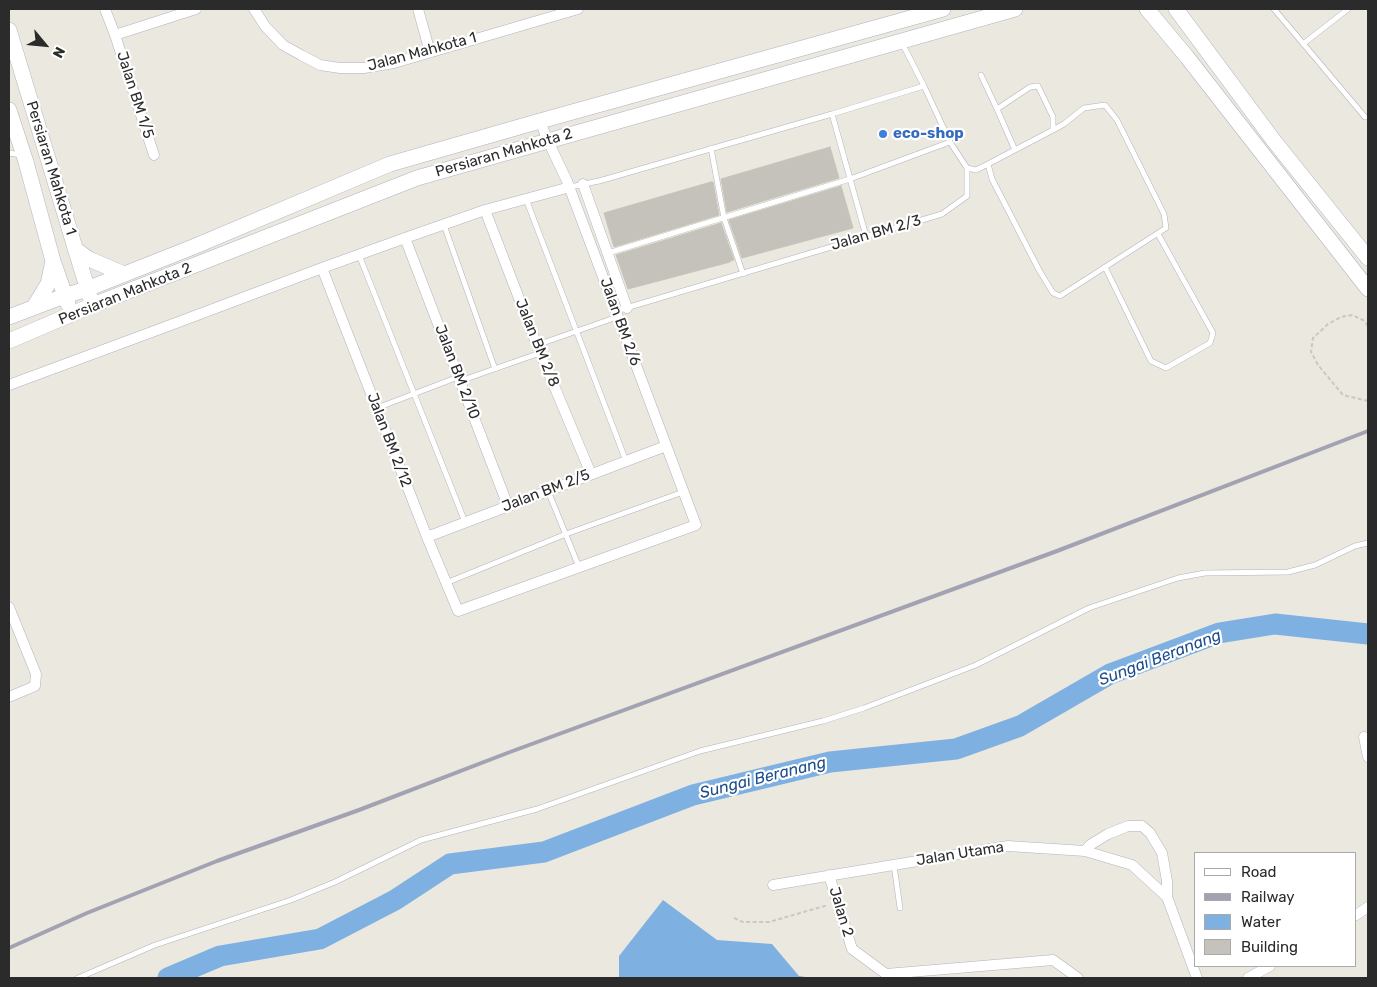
<!DOCTYPE html>
<style>
body{margin:0}
#map{position:relative;width:1377px;height:987px;overflow:hidden;background:#ebe8df;font-family:Rubik,sans-serif}
canvas{display:block}
.frame{position:absolute;inset:0;border:10px solid #2b2b2b;pointer-events:none}
.legend{position:absolute;left:1194px;top:852px;width:162px;height:115px;box-sizing:border-box;background:#fff;border:1px solid #aaa;margin:0;padding:6px 9px;list-style:none;font-size:15px;color:#2b2b2b}
.legend li{display:flex;align-items:center;gap:10px;height:25px}
.legend b{width:25px;border:1px solid #aaa}
.north{position:absolute;left:20px;top:20px;width:50px;height:50px;-webkit-text-stroke:4px #fff;paint-order:stroke;rotate:118deg;font-size:14px;font-weight:700;line-height:20px;text-align:center;color:#2b2b2b}
.north::after{content:'';display:block;margin:auto;width:18px;height:22px;background:#2b2b2b;clip-path:polygon(50% 0,100% 100%,50% 72%,0 100%)}
</style>
<div id="map">
<canvas width="1377" height="987"></canvas>
<div class="frame"></div>
<ul class="legend">
<li><b style="height:6px;background:#fff"></b>Road</li>
<li><b style="height:6px;background:#a3a2b3"></b>Railway</li>
<li><b style="height:14px;background:#7eb1e1"></b>Water</li>
<li><b style="height:14px;background:#c4c2ba"></b>Building</li>
</ul>
<div class="north">N</div>
</div>
<script>
const g = document.querySelector('canvas').getContext('2d');
g.lineJoin = 'round';
function fill(path, color) { g.fillStyle = color; g.fill(path, 'evenodd'); }
const toPath = rows => new Path2D(rows.map(r => 'M' + r).join(''));
function stroke(path, color, width, dash) { g.strokeStyle = color; g.lineWidth = width; g.lineCap = dash ? 'butt' : 'round'; g.setLineDash(dash || []); g.stroke(path); }
function label(font, color, halo, rows, align = 'center') {
  g.font = font + ' Rubik,sans-serif'; g.lineWidth = 4.5; g.setLineDash([]); g.textBaseline = 'middle'; g.strokeStyle = halo; g.fillStyle = color; for (const [text, x, y, turn = 0] of rows) {
    g.save(); g.translate(x, y); g.rotate((+turn || 0) * Math.PI / 180); g.textAlign = isNaN(turn) ? turn : align; if (halo) g.strokeText(text, 0, 0); g.fillText(text, 0, 0); g.restore();
  }
}
fill(toPath([
 [663,900,717,940,772,944,799,976,812,978,619,978,619,956]
]), '#7eb1e1');
stroke(toPath([
 [168,978,220,956,320,939,395,900,450,864,544,852,693,795,830,762,956,749,1020,726,1110,674,1219,633,1275,624,1368,634]
]), '#7eb1e1', 21);
const building = toPath([
 [830,147,839,178,727,212,721,179,830,147],
 [711,182,713,182,719,215,614,247,604,213,711,182],
 [841,186,853,228,742,258,729,220,841,186],
 [721,223,734,260,730,261,730,262,628,289,616,255,721,223]
]);
fill(building, '#c4c2ba');
stroke(building, '#c6c4b8', 1);
const service = toPath([
 [1274,9,1365,117],
 [1303,44,1348,9],
 [981,75,997,109],
 [832,114,924,86],
 [711,148,724,218,743,274],
 [1015,150,997,109,1030,87,1038,86,1053,117,1053,130],
 [9,153,21,155],
 [967,168,976,170,988,164,1053,130,1064,124,1084,108,1105,105,1117,120,1164,214,1166,228,1060,296,1053,293,1039,270,992,179,988,164],
 [570,187,599,181,832,114,866,236],
 [526,199,626,461],
 [444,225,495,369],
 [608,253,850,179,950,142],
 [359,255,465,522],
 [1105,267,1151,361,1166,368,1210,343,1213,333,1158,234],
 [616,311,942,214,967,196,967,168,950,142,924,86,902,43],
 [537,345,617,317],
 [460,381,540,353],
 [377,408,458,377],
 [548,491,579,567],
 [446,583,566,534,683,492],
 [894,865,900,908],
 [78,978,155,945,291,900,335,882,421,840,537,809,700,751,823,721,864,708,976,665,1089,608,1178,578,1205,573,1288,572,1315,565,1355,546,1368,543]
]);
const minor = toPath([
 [105,9,115,35,154,155],
 [254,9,265,26,283,45,301,55,320,65,340,68,364,68,394,63,578,9],
 [418,9,430,52],
 [115,35,196,9],
 [583,184,627,308],
 [485,210,537,345,591,474],
 [405,238,508,506],
 [322,268,427,537,458,611,696,525,567,181,548,141,540,121],
 [9,385,176,323,322,268,405,238,485,210,570,187],
 [427,537,666,446],
 [9,607,36,674,35,686,9,697],
 [1364,737,1368,757],
 [1085,851,1090,845,1108,834,1128,826,1142,826,1150,833,1162,853,1167,881,1167,897],
 [829,875,852,949,886,974,1053,960,1078,978],
 [773,885,1008,846,1085,851,1132,865,1167,897,1197,978],
 [1356,915,1368,907],
 [1248,978,1270,966]
]);
const secondary = toPath([
 [1147,9,1187,57,1368,289],
 [1176,9,1274,141,1368,258],
 [9,30,90,297],
 [9,110,26,162,53,261,68,304],
 [75,249,89,259,124,274],
 [34,307,48,284,53,261],
 [9,317,64,296,87,289,193,247,390,164,540,121,943,9],
 [9,341,93,305,417,178,1015,9]
]);
stroke(service, '#b2b2bd', 6);
stroke(minor, '#b2b2bd', 11);
stroke(secondary, '#b2b2bd', 16);
stroke(toPath([
 [1368,326,1363,320,1352,315,1341,317,1328,324,1313,338,1311,352,1318,365,1343,395,1368,401],
 [734,918,743,922,769,922,828,905]
]), '#c8c8c8', 2, [4, 2.5]);
stroke(service, '#fff', 5);
stroke(minor, '#fff', 10);
stroke(secondary, '#fff', 15);
stroke(toPath([
 [9,948,87,913,217,861,359,810,510,752,1057,551,1368,431]
]), '#a3a2b3', 4);
for (const [x, y, r, color] of [
 [883,134,5,"#3f7fe0"]
]) { const dot = new Path2D(); dot.arc(x, y, r, 0, 2 * Math.PI); g.fillStyle = color; g.fill(dot); stroke(dot, '#fff', 2); }
label('15px', '#2b2b2b', '#fff', [
 ["Jalan Mahkota 1",422,52,-15],
 ["Jalan BM 1/5",135,95,72],
 ["Persiaran Mahkota 2",504,153,-16],
 ["Persiaran Mahkota 1",51,168,73],
 ["Jalan BM 2/3",876,233,-16],
 ["Persiaran Mahkota 2",125,294,-22],
 ["Jalan BM 2/6",620,322,70],
 ["Jalan BM 2/8",537,343,68],
 ["Jalan BM 2/10",457,372,69],
 ["Jalan BM 2/12",389,440,69],
 ["Jalan BM 2/5",546,491,-21],
 ["Jalan Utama",960,854,-9],
 ["Jalan 2",841,912,73]
]);
label('bold 15px', '#366cbe', '#fff', [
 ["eco-shop",893,134]
], 'left');
label('italic 16px', '#1d4e8d', '#fff', [
 ["Sungai Beranang",1160,658,-21],
 ["Sungai Beranang",763,778,-14]
]);
</script>
